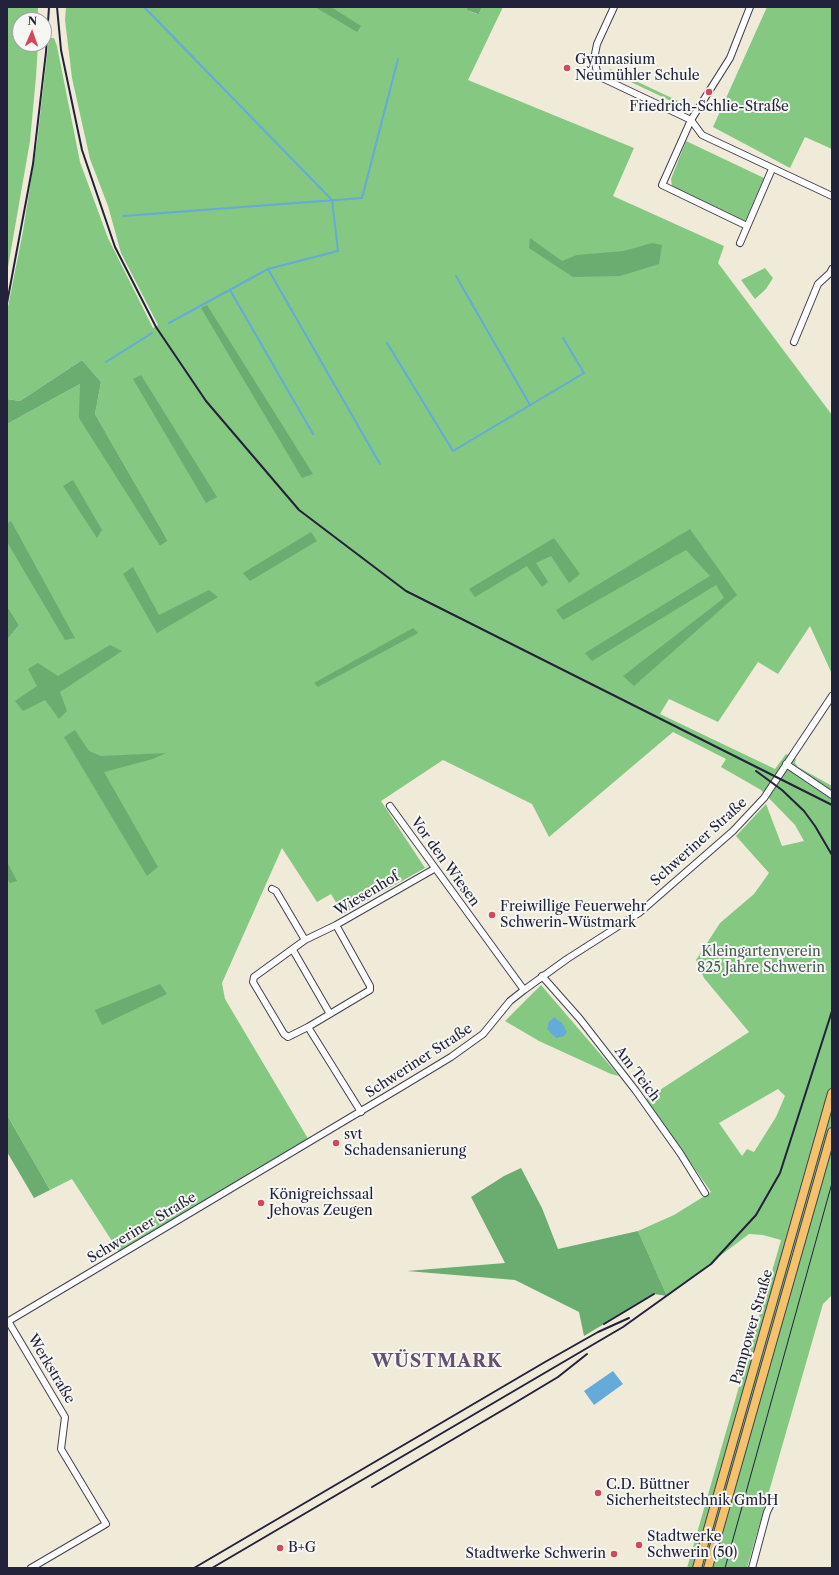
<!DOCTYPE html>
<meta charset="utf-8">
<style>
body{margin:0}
#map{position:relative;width:839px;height:1575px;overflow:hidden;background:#f0ebd9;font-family:"Libre Caslon Text",serif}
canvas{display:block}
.frame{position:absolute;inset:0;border:8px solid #22223b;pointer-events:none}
.north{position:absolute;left:12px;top:12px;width:40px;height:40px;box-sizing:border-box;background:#f6f6f2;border:1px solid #a1a1a9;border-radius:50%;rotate:2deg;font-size:11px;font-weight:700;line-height:16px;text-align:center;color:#22223b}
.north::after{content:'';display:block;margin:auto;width:14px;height:18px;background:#d1495b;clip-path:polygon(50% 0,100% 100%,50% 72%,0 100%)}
</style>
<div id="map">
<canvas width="839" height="1575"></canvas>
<div class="frame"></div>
<div class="north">N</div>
</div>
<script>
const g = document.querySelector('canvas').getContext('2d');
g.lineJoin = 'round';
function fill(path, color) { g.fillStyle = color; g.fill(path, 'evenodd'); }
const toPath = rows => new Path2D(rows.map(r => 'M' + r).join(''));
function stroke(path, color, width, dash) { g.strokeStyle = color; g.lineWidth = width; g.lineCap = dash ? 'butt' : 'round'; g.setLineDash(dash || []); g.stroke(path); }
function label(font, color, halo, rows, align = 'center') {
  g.font = font + ' "Libre Caslon Text",serif'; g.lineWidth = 4; g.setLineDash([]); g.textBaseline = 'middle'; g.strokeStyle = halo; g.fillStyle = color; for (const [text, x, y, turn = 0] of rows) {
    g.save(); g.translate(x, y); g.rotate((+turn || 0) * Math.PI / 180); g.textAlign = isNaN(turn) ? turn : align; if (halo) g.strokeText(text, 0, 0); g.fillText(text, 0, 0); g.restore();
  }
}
fill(toPath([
 [7,7,38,7,38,20,20,20,20,44,38,44,36,77,30,141,7,273],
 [66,7,468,7,466,10,477,14,482,7,503,7,468,80,634,148,613,196,724,246,718,263,832,415,832,674,810,626,778,674,758,662,718,722,669,699,660,714,775,769,786,754,796,759,795,763,798,767,832,786,832,1295,823,1304,747,1568,687,1568,781,1240,763,1235,749,1234,667,1296,638,1231,674,1215,711,1192,646,1099,749,1032,704,978,696,960,720,923,754,894,769,873,736,836,766,804,782,846,804,841,795,825,761,790,721,767,726,759,673,732,549,837,532,804,443,760,381,801,425,868,343,914,331,894,317,902,282,848,222,983,225,999,310,1142,121,1255,72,1179,50,1190,7,1115,7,640,19,625,7,606,7,424,80,384,80,398,160,546,168,541,95,414,101,382,82,360,20,401,7,399,7,312,23,231,37,142,49,38,54,38,57,46,80,162,108,238,153,328,158,325,121,253,108,206,90,159,72,78,65,20],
 [778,1089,785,1096,776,1117,754,1152,747,1149,742,1156,719,1123],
 [767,7,832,7,832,149,805,137,790,168,713,127],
 [610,69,689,106,688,109,616,75,613,80,609,74],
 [686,141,764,178,745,221,672,186,671,179],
 [765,268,773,278,766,289,755,299,741,280],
 [541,985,619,1076,611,1074,539,1041,505,1021]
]), '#84c882');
fill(toPath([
 [315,7,331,7,361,26,357,32],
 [468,7,482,7,478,14,466,10],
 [530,238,562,261,577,255,624,251,652,243,662,245,659,264,620,276,573,277,529,248],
 [207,305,313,474,302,478,201,308],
 [82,360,101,382,95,414,168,541,160,546,79,418,80,384,7,424,7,399,20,401],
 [141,375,217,497,206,503,133,379],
 [73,480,102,530,97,538,63,486],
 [11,521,75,638,65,640,7,542,7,524],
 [690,529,737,595,634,686,623,676,724,598,716,585,592,661,585,653,710,576,686,550,563,620,556,610],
 [311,532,317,541,250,581,243,573],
 [554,538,580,574,569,583,551,556,536,563,548,582,542,587,527,566,475,597,469,589],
 [133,567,159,615,209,590,218,597,157,633,123,574],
 [7,606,19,625,7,640],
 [413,628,418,633,318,687,314,683],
 [110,645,122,651,60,692,67,711,59,719,45,700,23,711,15,701,37,686,28,669,38,663,58,676],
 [75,730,89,751,101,756,166,753,153,759,104,772,158,867,147,876,64,737],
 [7,862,17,881,10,883,7,879],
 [160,984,167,994,102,1025,95,1010],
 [7,1115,50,1190,34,1198,7,1152],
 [521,1168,542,1208,558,1249,638,1231,667,1296,654,1294,584,1336,579,1312,515,1280,407,1271,505,1263,471,1197,504,1176]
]), '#6bac70');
fill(toPath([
 [554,1017,562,1023,567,1032,564,1036,556,1038,547,1029,549,1022],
 [613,1371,623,1384,594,1405,584,1391]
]), '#64abda');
stroke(toPath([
 [144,7,332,200,338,251,268,269,169,323],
 [123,216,362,198,398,59],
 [268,269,380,464],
 [456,276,530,405],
 [230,290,313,434],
 [387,343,453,451,584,373,563,338],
 [106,362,152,333]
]), '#64abda', 2);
const minor = toPath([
 [614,7,597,44,594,59,598,76,691,120,702,135,832,196],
 [747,226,662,185,691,120,730,58,750,7],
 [740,243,772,169],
 [794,342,818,284,830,273,832,269],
 [786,764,832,795],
 [390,806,524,990],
 [272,889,276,891,305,940],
 [336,925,305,940,254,977,253,982,284,1034,288,1037,308,1027,370,990,370,986,336,925,434,869],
 [293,950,330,1014],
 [542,976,580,1019,636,1091,680,1153,705,1193],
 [308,1027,361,1112],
 [8,1321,65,1417,61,1449,106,1524,31,1568],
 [7,1322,403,1086,451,1057,483,1034,510,1001,524,990,567,959,639,913,733,831,764,798,832,696],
 [752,1568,767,1512,773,1500]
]);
const major = toPath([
 [697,1568,832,1093],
 [708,1568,832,1132]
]);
stroke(minor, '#414053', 8);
stroke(major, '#414053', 10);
stroke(minor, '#fff', 6);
stroke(major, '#f5c16b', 8);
stroke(toPath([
 [725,1568,832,1183]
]), '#22223b', 1);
stroke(toPath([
 [57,7,61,50,82,150,115,247,156,327,206,401,299,510,406,591,832,805],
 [7,303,33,164,46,52,49,7],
 [756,771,782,790,804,811,815,826,832,855],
 [604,1324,654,1294],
 [372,1487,513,1404,558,1377,587,1354],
 [194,1568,545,1362,598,1332,629,1318],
 [212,1568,623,1327,711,1264,756,1215,780,1173,832,1011]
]), '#22223b', 2);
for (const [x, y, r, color] of [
 [567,68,4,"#d1495b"],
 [709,92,4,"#d1495b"],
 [492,915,4,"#d1495b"],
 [336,1143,4,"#d1495b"],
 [261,1203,4,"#d1495b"],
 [598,1493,4,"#d1495b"],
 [639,1545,4,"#d1495b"],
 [280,1548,4,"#d1495b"],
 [614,1554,4,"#d1495b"]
]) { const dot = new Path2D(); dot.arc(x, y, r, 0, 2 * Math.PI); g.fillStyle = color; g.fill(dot); stroke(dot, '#f6f6f2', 1.5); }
label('14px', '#22223b', '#f6f6f2', [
 ["Gymnasium",575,60],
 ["Neumühler Schule",575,76],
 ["Friedrich-Schlie-Straße",709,107,"center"],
 ["Freiwillige Feuerwehr",500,907],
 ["Schwerin-Wüstmark",500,923],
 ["svt",344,1135],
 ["Schadensanierung",344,1151],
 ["Königreichssaal",269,1195],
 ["Jehovas Zeugen",269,1211],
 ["C.D. Büttner",606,1485],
 ["Sicherheitstechnik GmbH",606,1501],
 ["Stadtwerke",647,1537],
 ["Schwerin (50)",647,1553],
 ["B+G",288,1548],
 ["Stadtwerke Schwerin",606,1554,"right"]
], 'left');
label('14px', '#22223b', '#f6f6f2', [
 ["Schweriner Straße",699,842,-42],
 ["Vor den Wiesen",445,862,54],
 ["Wiesenhof",367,894,-31],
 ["Schweriner Straße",419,1061,-33],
 ["Am Teich",637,1074,53],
 ["Schweriner Straße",142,1228,-31],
 ["Pampower Straße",752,1327,-74],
 ["Werkstraße",51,1369,59]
]);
label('14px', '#445c54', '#f6f6f2', [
 ["Kleingartenverein",761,952],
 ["825 Jahre Schwerin",761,968]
]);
g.letterSpacing = '1px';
label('bold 18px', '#65516d', '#f6f6f2', [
 ["WÜSTMARK",437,1362]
]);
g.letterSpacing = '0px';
</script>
